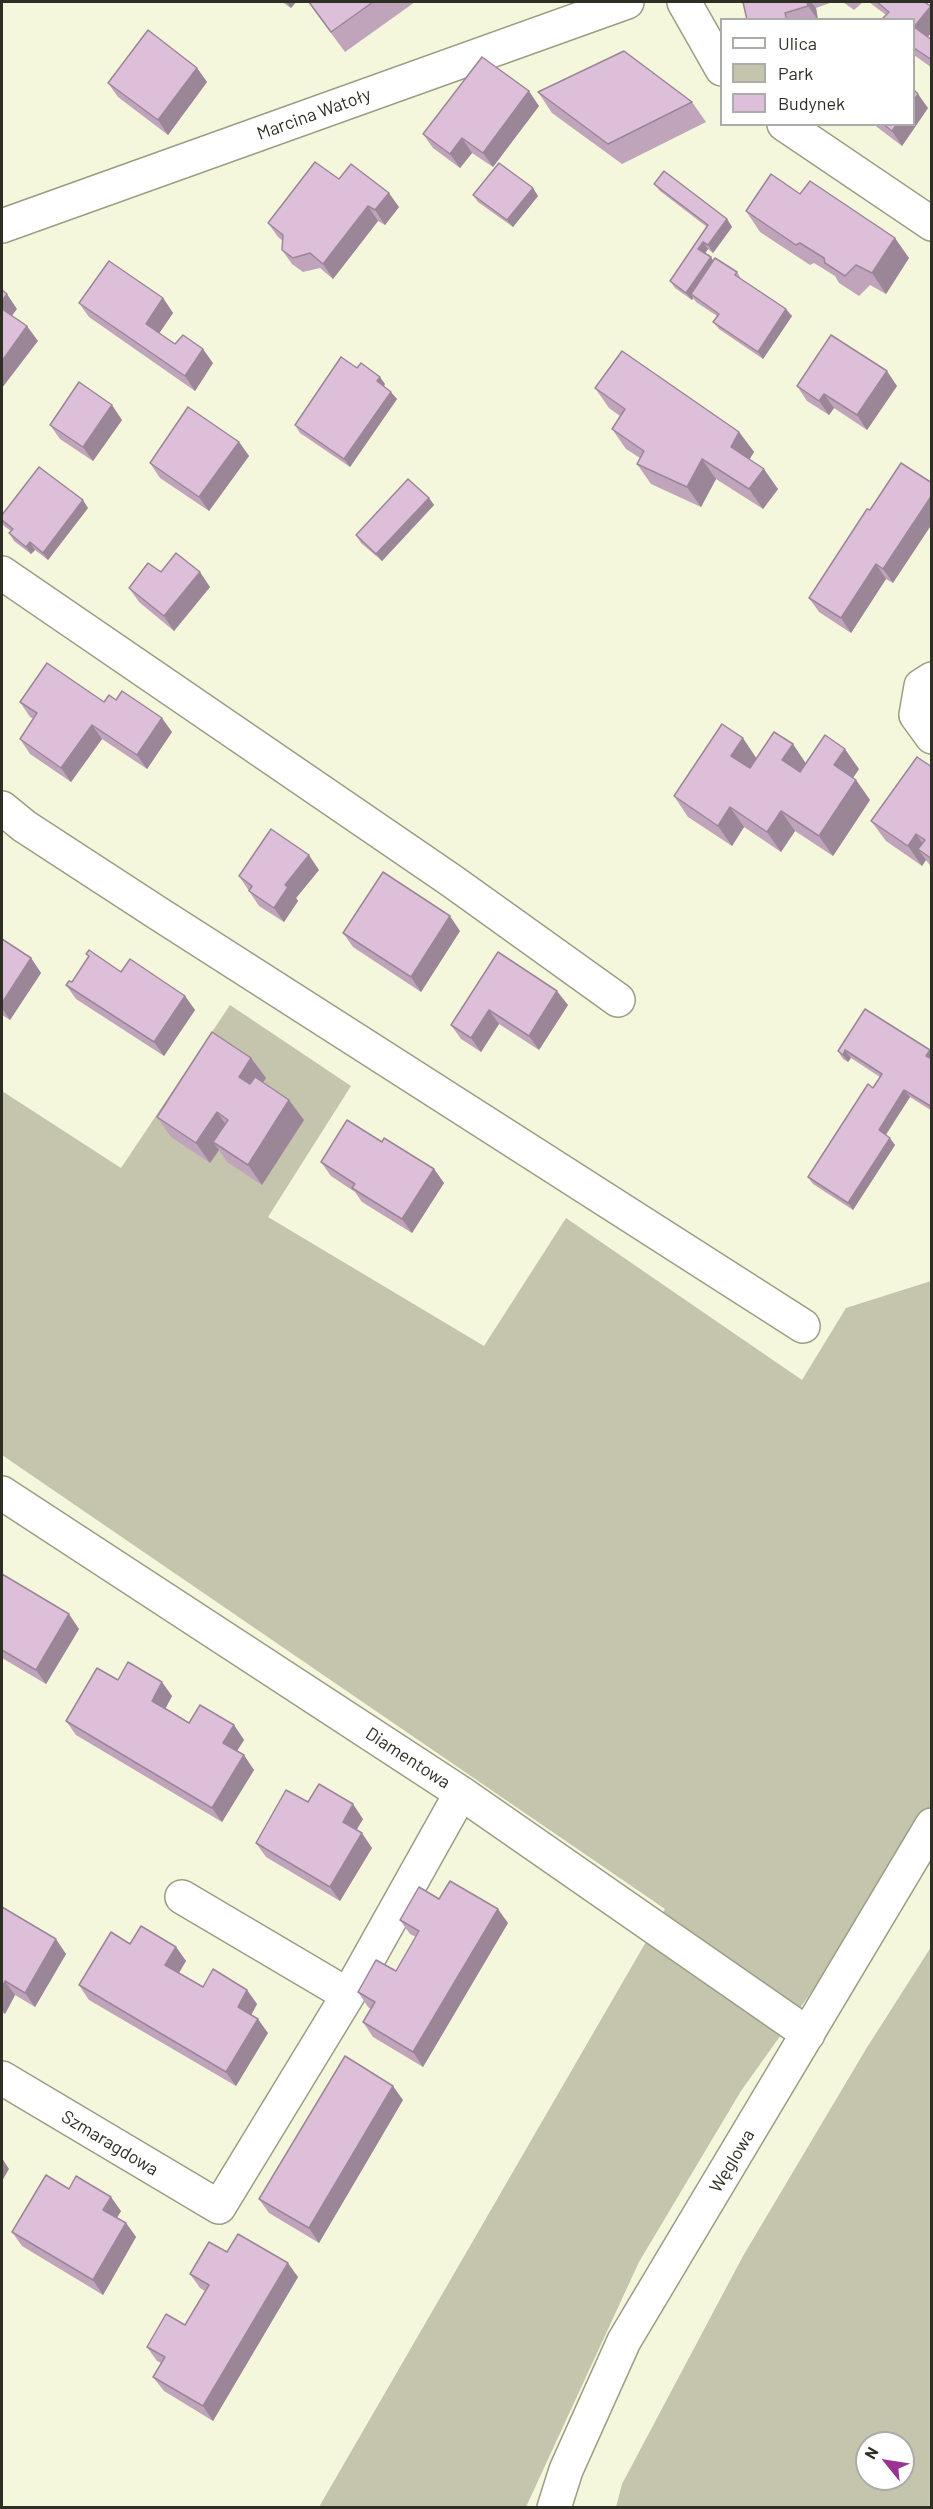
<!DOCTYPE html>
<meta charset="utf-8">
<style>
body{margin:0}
#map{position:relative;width:933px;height:2509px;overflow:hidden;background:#f5f7dc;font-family:Barlow,sans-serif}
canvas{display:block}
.frame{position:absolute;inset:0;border:3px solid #2d2e24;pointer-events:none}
.legend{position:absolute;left:720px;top:18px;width:195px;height:108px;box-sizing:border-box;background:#fff;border:2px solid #ababa7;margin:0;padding:8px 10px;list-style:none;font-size:18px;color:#2d2e24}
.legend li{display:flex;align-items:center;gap:12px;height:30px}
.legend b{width:30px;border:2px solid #ababa7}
.north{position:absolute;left:855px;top:2431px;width:60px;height:60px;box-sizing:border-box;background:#fff;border:2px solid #ababa7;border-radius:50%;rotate:300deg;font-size:16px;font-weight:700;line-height:24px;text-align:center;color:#2d2e24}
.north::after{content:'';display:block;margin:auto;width:21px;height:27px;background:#9b3194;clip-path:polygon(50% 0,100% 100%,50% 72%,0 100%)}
</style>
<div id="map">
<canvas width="933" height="2509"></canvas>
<div class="frame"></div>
<ul class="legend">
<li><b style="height:8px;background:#fff"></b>Ulica</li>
<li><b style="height:16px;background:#c4c5ac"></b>Park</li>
<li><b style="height:16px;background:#debfd9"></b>Budynek</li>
</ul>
<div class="north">N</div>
</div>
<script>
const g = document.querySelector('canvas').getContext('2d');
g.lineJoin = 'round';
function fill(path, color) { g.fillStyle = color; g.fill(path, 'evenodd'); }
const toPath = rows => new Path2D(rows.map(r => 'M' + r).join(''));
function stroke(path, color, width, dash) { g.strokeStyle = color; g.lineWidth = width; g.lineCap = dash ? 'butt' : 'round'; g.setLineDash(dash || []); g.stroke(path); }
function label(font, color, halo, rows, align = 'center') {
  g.font = font + ' Barlow,sans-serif'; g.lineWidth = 4.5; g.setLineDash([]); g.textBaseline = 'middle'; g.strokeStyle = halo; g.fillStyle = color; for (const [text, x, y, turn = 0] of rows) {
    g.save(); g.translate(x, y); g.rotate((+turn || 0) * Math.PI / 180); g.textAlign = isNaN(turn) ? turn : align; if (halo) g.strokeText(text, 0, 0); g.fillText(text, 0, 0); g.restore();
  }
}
fill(toPath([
 [230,1005,351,1086,268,1217,484,1346,566,1218,802,1380,846,1308,931,1281,931,1806,880,1896,741,2091,639,2262,526,2507,319,2507,665,1909,2,1455,2,1091,121,1168],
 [931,1947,931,2507,616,2507,622,2484,743,2256,866,2049],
 [867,2443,903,2443,903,2479,867,2479]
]), '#c4c5ac');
const minor = toPath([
 [684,2,722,69],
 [784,124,932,224],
 [2,226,627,2],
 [2,573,452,881,618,1000],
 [932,679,921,686,916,715,932,737],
 [2,808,24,826,156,912,803,1326],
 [2,1493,461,1793,808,2034],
 [182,1897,348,1995],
 [2,2078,219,2207,348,1995,461,1793],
 [554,2508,566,2470,624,2341,932,1825]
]);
stroke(minor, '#9c9d84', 36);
stroke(minor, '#fff', 33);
fill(toPath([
 [282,2,296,2,291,8],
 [308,2,415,2,345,52],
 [743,2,829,2,830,3,816,8,818,20,747,20],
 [843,2,863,2,854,10],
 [869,2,925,2,931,6,932,32,928,37,932,40,932,68,914,55,914,20,886,15],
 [197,68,207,82,168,135,118,97,108,83],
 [538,92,692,102,706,122,622,164,552,113],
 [539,106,493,167,472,153,460,168,433,148,423,134],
 [928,108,902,146,873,124,914,124],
 [339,179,399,207,385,225,378,221,333,279,320,268,303,272,292,264,282,250,283,241,278,237,268,223],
 [654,184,727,219,732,227,713,253,708,249,705,254,713,261,737,272,741,279,792,316,763,359,719,329,713,322,717,316,696,302,693,298,692,300,675,288,670,281,707,227,660,191],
 [800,194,909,258,886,294,870,285,859,296,839,283,835,276,814,263,810,265,760,232,746,211],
 [473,195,538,196,513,227,478,202],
 [163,298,173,313,159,333,175,344,213,363,195,391,89,317,79,303],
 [357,368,385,384,384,386,397,399,350,467,300,433,295,425],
 [797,386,897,386,867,430,834,408,829,415,807,401],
 [595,388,739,432,754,452,749,459,778,489,763,509,716,479,701,507,651,484,637,464,640,458,626,449,612,429,620,416,609,408],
 [122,420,93,461,60,439,50,425],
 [239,442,249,456,209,511,160,478,150,463],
 [429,498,434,505,382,561,361,543,356,535],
 [88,508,48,560,35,550,31,554,14,541,9,533,11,531,4,526,2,522,2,515],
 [867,509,893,583,886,579,851,633,819,612,809,598],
 [161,572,210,587,174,631,139,602,129,588],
 [116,700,172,732,147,769,102,739,71,782,30,754,20,739,34,719,30,717,20,702,104,702],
 [757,758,859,769,853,778,856,780,870,800,833,856,795,831,781,852,744,827,732,846,688,817,674,796],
 [932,767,932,868,926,860,922,866,886,841,871,821],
 [319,870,296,898,298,901,284,922,259,906,239,876],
 [460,931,421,992,353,947,343,933],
 [2,939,31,958,41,973,10,1020,2,1015],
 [498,952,568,1005,539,1050,499,1024,481,1052,461,1039,451,1025],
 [86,954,121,972,185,996,195,1010,164,1056,76,999,66,985,72,982,89,957],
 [865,1009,932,1052,932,1111,910,1097,886,1135,895,1145,853,1210,813,1184,808,1177,873,1088,880,1077,851,1058,848,1062,843,1059,838,1051],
 [251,1058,266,1078,263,1082,304,1120,262,1185,227,1162,219,1150,210,1163,171,1137,157,1117],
 [382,1142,434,1169,444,1183,412,1233,362,1202,355,1192,331,1176,321,1162],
 [2,1574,79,1629,46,1684,2,1658],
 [118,1680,172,1696,165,1709,189,1723,234,1725,244,1740,237,1751,254,1770,222,1822,76,1735,66,1721],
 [308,1802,363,1819,356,1830,372,1848,340,1901,266,1857,256,1843],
 [439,1899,508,1923,423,2067,373,2037,363,2022,371,2009,368,2007,358,1992,396,1971,416,1937,410,1934,400,1920],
 [2,1907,66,1954,35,2007,15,1995,5,2014,2,2012],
 [130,1944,176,1947,186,1961,179,1973,203,1987,247,1990,257,2004,251,2015,268,2033,236,2086,89,2000,79,1985],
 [403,2100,319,2243,269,2213,259,2199],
 [69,2189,121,2211,117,2218,126,2223,136,2237,103,2295,22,2246,12,2232],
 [227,2252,298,2277,213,2421,164,2391,153,2377,161,2363,157,2361,147,2347,185,2325,205,2291,200,2288,190,2274]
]), '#bfa4bb');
fill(toPath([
 [286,2,296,2,291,8],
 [807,2,811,2,816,8,818,20,808,6],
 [931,6,932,32,924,41,914,27],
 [197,68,207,82,168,135,158,120],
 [529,91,539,106,493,167,483,153],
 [918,94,928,108,902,146,892,131,897,124,914,124,914,100],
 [462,138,472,153,460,168,450,154],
 [533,188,538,196,513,227,507,220],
 [389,193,399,207,385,225,375,210],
 [368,206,378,221,333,279,323,264],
 [727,219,732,227,713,253,708,245],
 [895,238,909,258,886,294,872,273],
 [703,242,708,249,703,256,698,249],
 [711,257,716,265,691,294,693,298,692,300,686,293],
 [7,294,17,309,8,321,2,311,2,301],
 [163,298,173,313,156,338,146,324],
 [786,309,792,316,763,359,758,352],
 [27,326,38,341,2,388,2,361],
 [203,349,213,363,195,391,185,376],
 [887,371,897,386,867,430,857,415],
 [380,377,385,384,382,389,377,381],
 [391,392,397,399,350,467,344,459],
 [824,394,834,408,829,415,819,401],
 [112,405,122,420,93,461,83,447],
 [739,432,754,452,745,467,731,447],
 [239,442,249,456,209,511,199,497],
 [702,459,716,479,701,507,687,487],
 [764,469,778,489,763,509,749,489],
 [932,495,932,524,893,583,883,569],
 [429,498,434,505,382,561,376,554],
 [83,500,88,508,48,560,43,553],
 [30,542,35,550,31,554,26,547],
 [876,564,886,579,851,633,841,618],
 [200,572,210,587,174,631,164,616],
 [162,718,172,732,147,769,137,755],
 [92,725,102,739,71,782,61,768],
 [743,738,757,759,746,776,731,756],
 [793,744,807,765,796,780,782,760],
 [845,749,859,769,848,785,834,765],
 [856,780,870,800,833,856,819,836],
 [730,807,744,827,732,846,718,826],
 [781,811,795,831,781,852,767,832],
 [916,834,930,854,918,849,926,860,922,866,908,846],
 [309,855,319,870,296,898,298,901,284,922,274,908,285,885],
 [450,916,460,931,421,992,411,977],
 [31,958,41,973,10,1020,2,1008,2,1003],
 [557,991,568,1005,539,1050,529,1036],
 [185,996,195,1010,164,1056,154,1042],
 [489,1010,499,1024,481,1052,471,1038],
 [845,1050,851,1058,848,1062,843,1055],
 [930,1050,932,1052,932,1062,926,1056],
 [251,1058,266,1078,253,1097,239,1077],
 [904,1090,910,1097,884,1137,879,1130],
 [289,1100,304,1120,262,1185,248,1165],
 [217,1112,231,1132,213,1142,219,1150,210,1163,196,1143],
 [890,1138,895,1145,853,1210,848,1203],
 [434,1169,444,1183,412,1233,402,1219],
 [69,1614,79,1629,46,1684,36,1670],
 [162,1682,172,1696,162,1715,152,1701],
 [234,1725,244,1740,233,1757,223,1743],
 [244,1755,254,1770,222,1822,212,1808],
 [353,1804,363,1819,353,1836,343,1822],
 [362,1833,372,1848,340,1901,330,1887],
 [498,1909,508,1923,423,2067,413,2052],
 [56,1939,66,1954,35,2007,25,1993],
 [176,1947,186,1961,175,1979,165,1965],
 [5,1981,15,1995,5,2014,2,2009,2,1988],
 [247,1990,257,2004,248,2021,238,2007],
 [258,2019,268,2033,236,2086,226,2072],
 [393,2086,403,2100,319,2243,309,2228],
 [2,2158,9,2169,2,2181],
 [111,2197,121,2211,113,2224,103,2210],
 [126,2223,136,2237,103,2295,93,2280],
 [288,2263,298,2277,213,2421,203,2406]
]), '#9b8698');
const building = toPath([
 [309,2,373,2,331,32,309,2],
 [743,2,807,2,808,6,785,13,787,20,747,20,743,2],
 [877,2,924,2,931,6,914,27,932,40,932,60,914,48,914,20,881,20,889,12,877,2],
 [148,30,197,68,158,120,108,83,148,30],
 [624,51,692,102,608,144,538,92,624,51],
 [482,57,529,91,483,153,462,138,450,154,423,134,482,57],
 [914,90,918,94,914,100,914,90],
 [883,124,897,124,892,131,883,124],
 [315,162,339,179,351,164,389,193,375,210,368,206,323,264,310,253,293,258,282,250,283,235,268,223,315,162],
 [499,163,533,188,507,220,473,195,499,163],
 [664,171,727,219,708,245,703,242,698,249,711,257,686,293,670,281,708,225,654,184,664,171],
 [771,174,800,194,810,181,895,238,872,273,856,265,845,276,825,263,824,258,800,243,796,245,746,211,771,174],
 [715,258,737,272,735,275,786,309,758,352,713,322,719,314,691,294,715,258],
 [109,261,163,298,146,324,175,344,183,335,203,349,185,376,79,303,109,261],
 [2,290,7,294,2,301,2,290],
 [2,309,27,326,2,361,2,309],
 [831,335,887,371,857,415,824,394,819,401,797,386,831,335],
 [622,351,739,432,731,447,764,469,749,489,702,459,687,487,637,464,644,451,612,429,625,409,595,388,622,351],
 [341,357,357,368,361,363,380,377,377,381,391,392,344,459,295,425,341,357],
 [79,382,112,405,83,447,50,425,79,382],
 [188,407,239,442,199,497,150,463,188,407],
 [901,463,932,483,932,495,883,569,876,564,841,618,809,598,867,509,870,510,901,463],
 [39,467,83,500,43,553,30,542,26,547,9,533,13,529,2,520,2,515,39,467],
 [408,479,429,498,376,554,356,535,408,479],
 [176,553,200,572,164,616,129,588,148,563,161,572,176,553],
 [47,663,104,702,109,695,116,700,122,691,162,718,137,755,92,725,61,768,20,739,37,713,20,702,47,663],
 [722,724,743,738,731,756,750,768,774,732,793,744,782,760,800,772,825,735,845,749,834,765,856,780,819,836,781,811,767,832,730,807,718,826,674,796,722,724],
 [917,757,932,767,932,859,918,849,925,840,916,834,908,846,871,821,917,757],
 [271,829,309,855,285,885,288,887,274,908,249,891,252,886,239,876,271,829],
 [383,872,450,916,411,977,343,933,383,872],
 [2,939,31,958,2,1003,2,939],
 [89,950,121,972,130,959,185,996,154,1042,66,985,69,981,72,982,89,956,86,954,89,950],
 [498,952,557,991,529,1036,489,1010,471,1038,451,1025,498,952],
 [865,1009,930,1050,926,1056,932,1059,932,1107,904,1090,879,1130,890,1138,848,1203,808,1177,868,1084,873,1088,882,1074,845,1050,843,1055,838,1051,865,1009],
 [212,1032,251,1058,239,1077,250,1084,255,1077,289,1100,248,1165,213,1142,228,1120,217,1112,196,1143,157,1117,212,1032],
 [347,1120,382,1142,384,1138,434,1169,402,1219,352,1188,355,1184,321,1162,347,1120],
 [2,1574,69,1614,36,1670,2,1650,2,1574],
 [128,1662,162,1682,152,1701,171,1712,189,1723,200,1705,234,1725,223,1743,244,1755,212,1808,66,1721,97,1668,118,1680,128,1662],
 [319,1784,353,1804,343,1822,362,1833,330,1887,256,1843,286,1790,308,1802,319,1784],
 [450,1881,498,1909,413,2052,363,2022,375,2002,358,1992,376,1960,396,1971,419,1931,400,1920,419,1887,439,1899,450,1881],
 [2,1907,56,1939,25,1993,5,1981,2,1988,2,1907],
 [141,1926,176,1947,165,1965,203,1987,213,1969,247,1990,238,2007,258,2019,226,2072,79,1985,111,1932,130,1944,141,1926],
 [345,2056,393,2086,309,2228,259,2199,345,2056],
 [46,2175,69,2189,76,2176,111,2197,103,2210,126,2223,93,2280,12,2232,46,2175],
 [238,2234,288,2263,203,2406,153,2377,165,2357,147,2347,166,2314,185,2325,209,2285,190,2274,209,2242,227,2252,238,2234]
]);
fill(building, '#debfd9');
stroke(building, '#9b8698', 1.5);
label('18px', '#2d2e24', '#fff', [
 ["Marcina Watoły",314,114,-20],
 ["Diamentowa",408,1758,33],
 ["Szmaragdowa",110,2143,31],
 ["Węglowa",732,2161,-59]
]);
</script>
